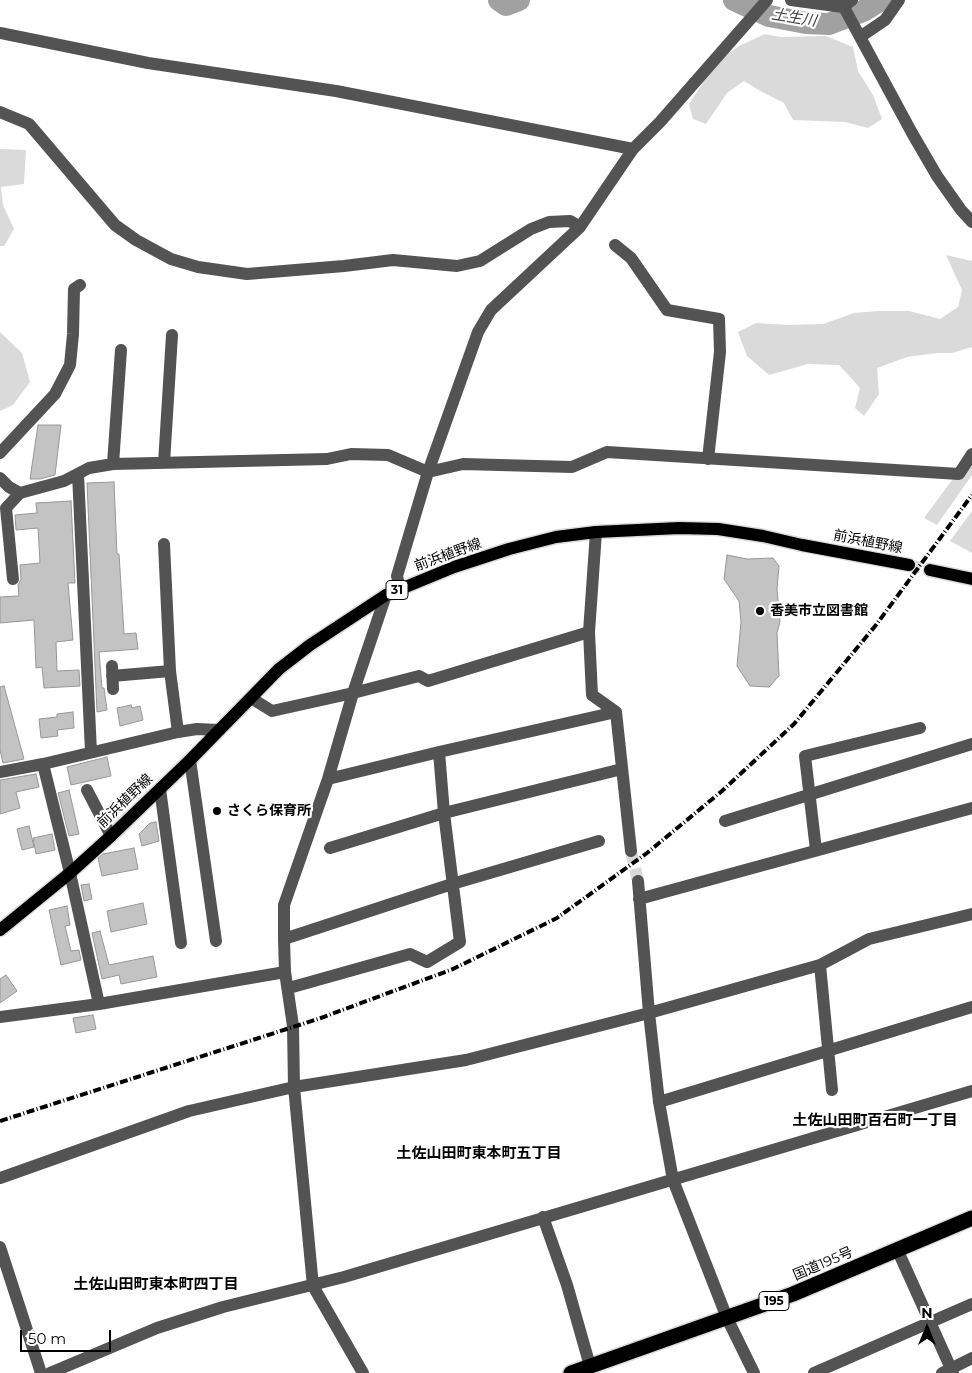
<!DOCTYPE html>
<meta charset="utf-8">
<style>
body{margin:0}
#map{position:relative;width:972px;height:1373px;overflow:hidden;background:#fff;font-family:Montserrat,sans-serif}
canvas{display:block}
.north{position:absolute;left:902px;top:1303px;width:50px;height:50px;-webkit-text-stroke:4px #fff;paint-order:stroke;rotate:0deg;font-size:14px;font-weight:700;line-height:20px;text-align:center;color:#000}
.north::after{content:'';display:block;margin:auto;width:18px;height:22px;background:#000;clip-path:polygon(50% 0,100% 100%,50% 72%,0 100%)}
.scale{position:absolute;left:20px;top:1330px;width:91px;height:22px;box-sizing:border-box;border:2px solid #000;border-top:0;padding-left:6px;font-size:15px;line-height:18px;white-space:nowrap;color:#000;-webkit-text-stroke:4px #fff;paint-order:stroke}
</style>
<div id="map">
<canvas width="972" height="1373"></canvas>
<div class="north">N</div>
<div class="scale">50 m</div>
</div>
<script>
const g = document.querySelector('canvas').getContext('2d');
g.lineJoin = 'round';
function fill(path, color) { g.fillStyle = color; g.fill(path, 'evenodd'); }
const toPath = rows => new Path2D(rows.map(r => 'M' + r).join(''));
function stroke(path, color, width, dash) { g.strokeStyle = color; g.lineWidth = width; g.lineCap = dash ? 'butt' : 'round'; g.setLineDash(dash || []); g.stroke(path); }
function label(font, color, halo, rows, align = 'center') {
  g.font = font + ' Montserrat,"Noto Sans JP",sans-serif'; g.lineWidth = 4.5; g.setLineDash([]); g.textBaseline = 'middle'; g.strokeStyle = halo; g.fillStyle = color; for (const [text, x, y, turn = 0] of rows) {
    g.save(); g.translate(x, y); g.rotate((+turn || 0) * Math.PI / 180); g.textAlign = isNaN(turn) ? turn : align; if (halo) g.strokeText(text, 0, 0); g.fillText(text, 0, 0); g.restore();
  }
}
fill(toPath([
 [765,34,780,37,826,36,853,47,858,71,873,95,882,119,868,128,845,122,793,120,784,103,762,92,744,81,727,93,706,124,693,119,689,104,717,61,739,46],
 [0,149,26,150,24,184,1,187,3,205,14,229,4,246,0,246],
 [946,255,972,261,972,347,952,353,937,353,907,357,877,368,879,394,864,416,855,408,860,388,839,365,808,364,769,375,747,356,738,332,756,323,788,325,823,324,854,313,879,311,909,311,940,319,958,307,962,290],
 [0,332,22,353,30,382,13,405,0,411],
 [972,453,972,475,937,525,924,518],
 [972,511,972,553,950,541]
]), '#dadada');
stroke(toPath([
 [499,0,506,5,519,0],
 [734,0,769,16,806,23,829,24,863,11,881,0]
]), '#a1a1a1', 22);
const building = toPath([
 [38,425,61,425,55,475,40,479,30,479,38,425],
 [114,482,117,554,119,554,124,634,136,633,138,649,99,652,102,688,104,688,107,710,97,712,87,483,114,482],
 [71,501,75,583,68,583,73,640,56,642,57,671,79,670,80,686,44,688,42,667,36,668,34,620,0,623,0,597,19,596,18,585,21,579,20,565,40,563,38,528,16,530,15,515,37,513,36,503,71,501],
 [727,555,747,559,773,558,779,566,777,589,780,622,777,633,779,676,769,687,750,686,737,666,741,622,739,601,724,579,727,555],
 [4,686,24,759,3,763,0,750,0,687,4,686],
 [131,705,132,708,140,706,143,720,120,726,117,708,131,705],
 [73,712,74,728,57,730,58,736,41,738,39,719,57,717,57,714,73,712],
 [107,757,111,776,71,785,67,767,107,757],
 [36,774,39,787,16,792,20,808,0,814,0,780,36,774],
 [69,790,79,834,69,836,58,793,69,790],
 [156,822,159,841,142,846,139,834,150,823,156,822],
 [29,826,34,847,22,850,17,829,29,826],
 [52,834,55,850,36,854,33,838,52,834],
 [134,848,138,869,102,876,98,858,103,854,134,848],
 [89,884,92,899,84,901,81,885,89,884],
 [143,903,147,924,111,932,107,911,143,903],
 [67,906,70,925,65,926,71,951,79,950,81,960,61,965,49,910,67,906],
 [100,931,109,965,153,956,157,977,121,984,119,975,102,979,92,933,100,931],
 [6,975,17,991,0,1003,0,979,6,975],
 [93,1015,96,1029,76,1033,73,1018,93,1015]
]);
fill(building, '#c3c3c3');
stroke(building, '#979797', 1);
stroke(toPath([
 [631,851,638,881]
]), '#d9d9d9', 12, [12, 6]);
stroke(toPath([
 [909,565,930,570]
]), '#d9d9d9', 12, [12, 6]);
const major = toPath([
 [930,570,972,579],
 [0,930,70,873,111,836,190,760,279,669,310,645,386,595,454,567,509,549,556,537,596,532,679,528,718,529,763,536,802,545,909,565]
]);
const highway = toPath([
 [571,1373,793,1294,972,1218]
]);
stroke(major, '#dbdbdb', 15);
stroke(highway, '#dbdbdb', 18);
stroke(toPath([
 [791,0,843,7,852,0],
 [840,0,912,133,937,176,961,210,972,222],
 [0,33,148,63,336,91,633,149],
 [860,37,885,20,899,0],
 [0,112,29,124,115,225,136,240,171,259,198,267,247,274,344,266,393,260,457,266,480,261,531,229,549,222,570,221,580,227],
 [615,245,631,258,667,310,719,319,720,352,708,459],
 [0,453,55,394,70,365,73,334,74,289,80,285],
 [164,463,172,335],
 [113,464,121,350],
 [78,474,91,752],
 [0,478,9,487,20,493,64,481,89,468,113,464,327,459,351,454,388,455,428,472,463,464,572,467,607,452,959,474,972,454],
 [596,532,589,632,592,695,616,712,631,851],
 [164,544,170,671,178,732],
 [13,579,6,508,20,493],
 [400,589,397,576,428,472,478,332,491,310,580,227,633,149,660,122,767,0],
 [112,666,113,689],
 [112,676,170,671],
 [251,698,272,711,353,693,419,676,428,681,589,632],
 [190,760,216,941],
 [43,764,70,873,99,1004],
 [0,772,43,764,178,732,197,729,219,730],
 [328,779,439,752,616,712],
 [160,789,181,943],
 [87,790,111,836],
 [725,821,972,744],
 [330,848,444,813,622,769],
 [816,850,805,756,920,728],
 [638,881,649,1013,659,1102,673,1180,727,1318,754,1373],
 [639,899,972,808],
 [284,939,452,884,599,841],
 [820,965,832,1090],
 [289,988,410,954,427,962,460,942,444,813,439,752],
 [0,1017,99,1004,285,972],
 [659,1102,972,1007],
 [0,1178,189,1111,294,1087,466,1060,649,1013,820,965,869,939,972,914],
 [543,1217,567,1285,590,1366,586,1373],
 [0,1247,41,1373],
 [897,1249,953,1373],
 [50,1373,157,1328,223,1307,344,1277,972,1091],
 [363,1373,313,1286,294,1087,293,1026,285,972,284,939,284,905,328,779,353,693,386,595],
 [814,1373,972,1304],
 [942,1373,972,1358]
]), '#535353', 12);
stroke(major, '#000', 12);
stroke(highway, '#000', 15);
stroke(toPath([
 [0,1121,318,1019,453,969,557,918,647,853,722,791,794,724,876,625,972,495]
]), '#000', 4, [8, 2.5, 1, 2.5]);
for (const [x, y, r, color] of [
 [760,611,5,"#000"],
 [217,811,5,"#000"]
]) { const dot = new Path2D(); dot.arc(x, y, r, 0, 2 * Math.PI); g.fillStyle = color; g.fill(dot); stroke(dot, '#fff', 2); }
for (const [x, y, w] of [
 [397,590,22],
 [774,1301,30]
]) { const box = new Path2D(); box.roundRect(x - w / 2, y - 9.5, w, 19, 4); g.fillStyle = '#fff'; g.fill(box); stroke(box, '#000', 1); }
label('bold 12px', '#000', null, [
 ["31",397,590],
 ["195",774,1301]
]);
label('14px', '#000', '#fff', [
 ["前浜植野線",868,542,11],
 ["前浜植野線",448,555,-20],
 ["前浜植野線",125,801,-44],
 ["国道195号",823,1264,-23]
]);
label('bold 14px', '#000', '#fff', [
 ["香美市立図書館",770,611],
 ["さくら保育所",227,811]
], 'left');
label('italic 15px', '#424242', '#fff', [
 ["土生川",794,18,9]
]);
label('bold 15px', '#000', '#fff', [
 ["土佐山田町百石町一丁目",875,1121],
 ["土佐山田町東本町五丁目",479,1154],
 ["土佐山田町東本町四丁目",156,1285]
]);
</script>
